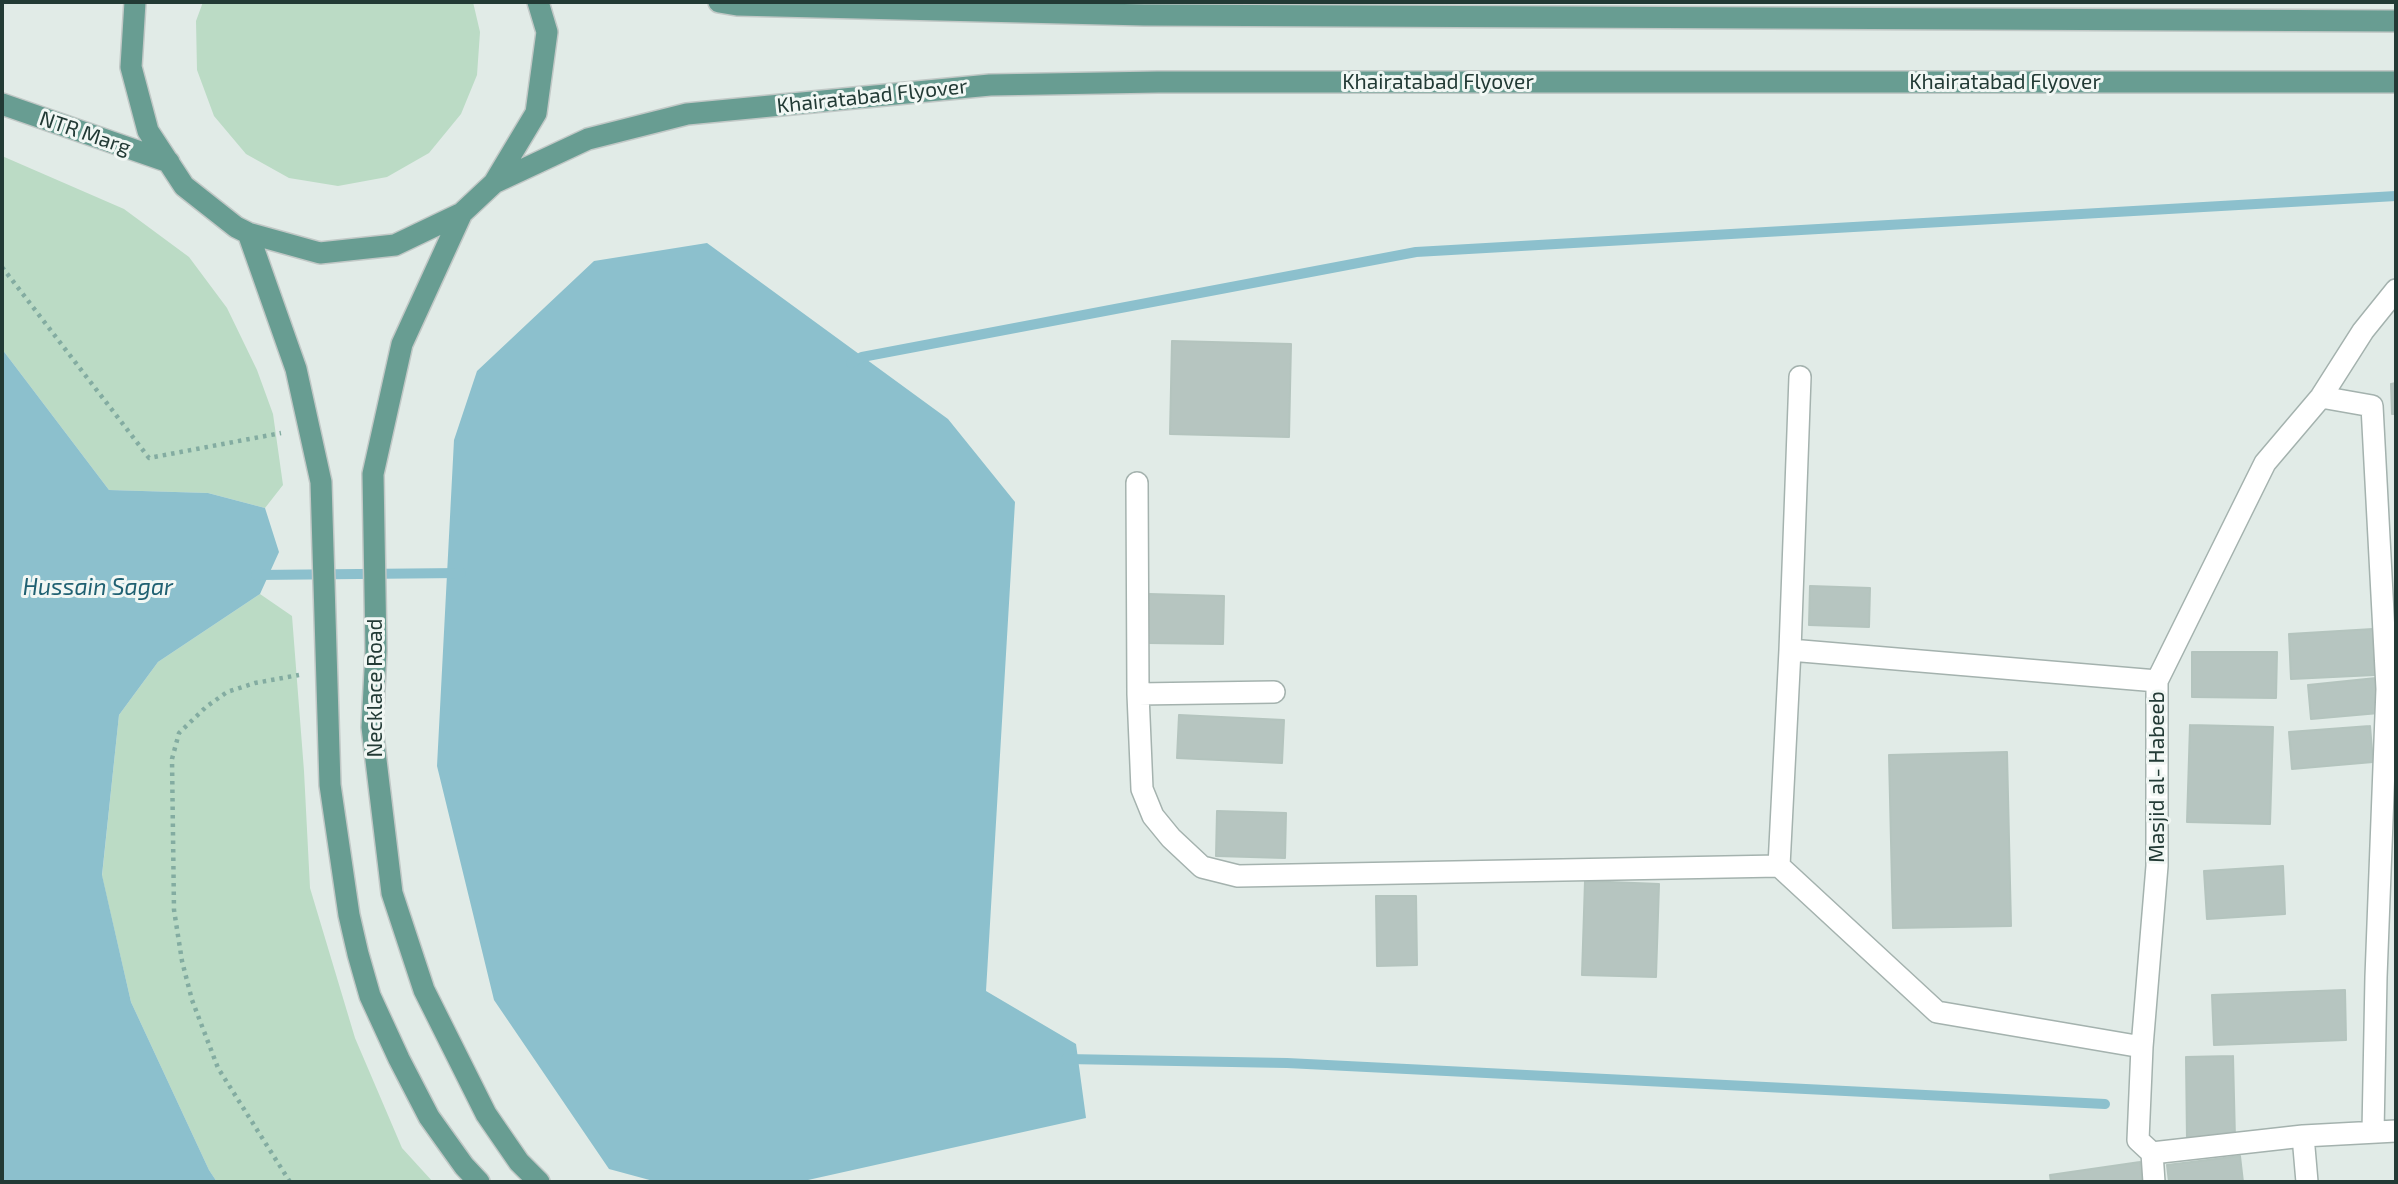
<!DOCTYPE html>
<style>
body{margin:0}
#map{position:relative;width:2398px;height:1184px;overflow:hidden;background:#e1ebe7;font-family:"Exo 2",sans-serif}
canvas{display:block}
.frame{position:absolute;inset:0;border:4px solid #223a35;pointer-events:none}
</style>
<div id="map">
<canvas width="2398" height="1184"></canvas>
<div class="frame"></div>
</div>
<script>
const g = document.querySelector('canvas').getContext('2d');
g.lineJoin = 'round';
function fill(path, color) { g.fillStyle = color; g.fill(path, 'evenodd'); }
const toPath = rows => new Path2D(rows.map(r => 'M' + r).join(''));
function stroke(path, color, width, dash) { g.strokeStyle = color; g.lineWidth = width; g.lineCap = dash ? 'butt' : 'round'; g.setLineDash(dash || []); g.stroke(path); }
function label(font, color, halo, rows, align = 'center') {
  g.font = font + ' "Exo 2",sans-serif'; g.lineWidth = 6; g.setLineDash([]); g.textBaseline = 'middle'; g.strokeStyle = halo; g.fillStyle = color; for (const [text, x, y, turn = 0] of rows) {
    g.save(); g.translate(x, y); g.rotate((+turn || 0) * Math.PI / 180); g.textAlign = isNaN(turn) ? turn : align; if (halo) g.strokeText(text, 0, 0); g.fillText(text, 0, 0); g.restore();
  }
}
fill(toPath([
 [203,2,473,2,480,32,477,75,461,114,429,153,387,177,338,186,289,178,246,154,214,116,197,70,196,21],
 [2,156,124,209,189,257,227,308,257,370,273,414,283,485,265,508,208,493,109,490,2,349],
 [260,594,292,616,304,771,310,888,355,1038,402,1148,433,1182,217,1182,209,1170,131,1002,102,876,119,715,158,662]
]), '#bbdbc5');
fill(toPath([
 [707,243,948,419,1015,502,986,991,1076,1044,1086,1118,799,1182,657,1182,609,1169,494,1000,437,766,454,440,477,371,594,261],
 [2,349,109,490,208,493,265,508,279,552,260,594,158,662,119,715,102,875,131,1002,209,1170,217,1182,2,1182]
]), '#8cc0cd');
stroke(toPath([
 [851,363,862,357,1416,252,2396,196],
 [256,575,461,573],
 [1066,1059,1287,1063,2105,1104]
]), '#8cc0cd', 10);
const building = toPath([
 [1172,341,1291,344,1289,437,1170,434,1172,341],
 [2396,383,2396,414,2392,414,2391,384,2396,383],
 [1810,586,1870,588,1869,627,1809,625,1810,586],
 [1149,594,1224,596,1223,644,1148,643,1149,594],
 [2373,629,2375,675,2291,679,2289,634,2373,629],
 [2192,652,2277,652,2276,698,2192,697,2192,652],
 [2376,678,2379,713,2311,719,2308,685,2376,678],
 [1179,715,1284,720,1282,763,1177,758,1179,715],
 [2190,725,2273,727,2270,824,2187,822,2190,725],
 [2370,726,2373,762,2292,769,2289,732,2370,726],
 [2007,752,2011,926,1893,928,1889,755,2007,752],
 [1217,811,1286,813,1285,858,1216,856,1217,811],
 [2283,866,2285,914,2207,919,2204,871,2283,866],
 [1585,881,1659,884,1656,977,1582,975,1585,881],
 [1376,896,1416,896,1417,965,1377,966,1376,896],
 [2345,990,2346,1040,2214,1045,2212,995,2345,990],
 [2233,1056,2235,1139,2187,1140,2186,1057,2233,1056],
 [2240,1156,2243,1182,2169,1182,2167,1165,2240,1156],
 [2140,1162,2143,1182,2051,1182,2050,1175,2140,1162]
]);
fill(building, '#b6c5c0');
stroke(building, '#b4c4be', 2);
const minor = toPath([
 [1800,377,1790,650,2157,681],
 [2321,397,2372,406,2387,689,2376,977,2373,1132],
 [1137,483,1138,694,1142,789,1153,816,1171,838,1202,867,1238,876,1779,866],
 [1790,650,1779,866,1937,1012,2142,1047],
 [1138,694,1274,692],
 [2303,1136,2307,1182],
 [2152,1153,2138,1140,2142,1047,2157,866,2157,681,2265,463,2321,397,2363,331,2396,290],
 [2152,1153,2303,1136,2396,1131],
 [2152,1153,2154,1182]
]);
const major = toPath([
 [135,2,131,67,148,131,184,186,236,227,248,233,320,253,395,245,462,213,494,183,536,113,547,32,538,2],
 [719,2,737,5,1144,15,2396,21],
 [2,104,169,162],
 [494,183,588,139,687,114,990,85,1158,82,2396,82],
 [462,213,402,344,373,474,376,651,372,727,392,893,424,990,486,1114,519,1162,539,1182],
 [248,233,296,369,321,482,330,785,349,915,358,954,370,996,399,1059,429,1117,464,1166,479,1182]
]);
stroke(minor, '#a4b2ae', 24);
stroke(major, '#c1c8c6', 24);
stroke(toPath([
 [2,267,149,458,281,433],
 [290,1182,218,1068,192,1000,182,961,174,910,172,759,179,733,206,707,227,692,255,683,299,675]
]), '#83aca1', 4.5, [3.5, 5]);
stroke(minor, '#fff', 21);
stroke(major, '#689d92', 21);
label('21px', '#223a35', '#f1f7f4', [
 ["Khairatabad Flyover",1438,82],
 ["Khairatabad Flyover",2005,82],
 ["Khairatabad Flyover",872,96,-6],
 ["NTR Marg",85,133,19],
 ["Necklace Road",375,688,-90],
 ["Masjid al- Habeeb",2157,777,-90]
]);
label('italic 23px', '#206172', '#f1f7f4', [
 ["Hussain Sagar",98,587]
]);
</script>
